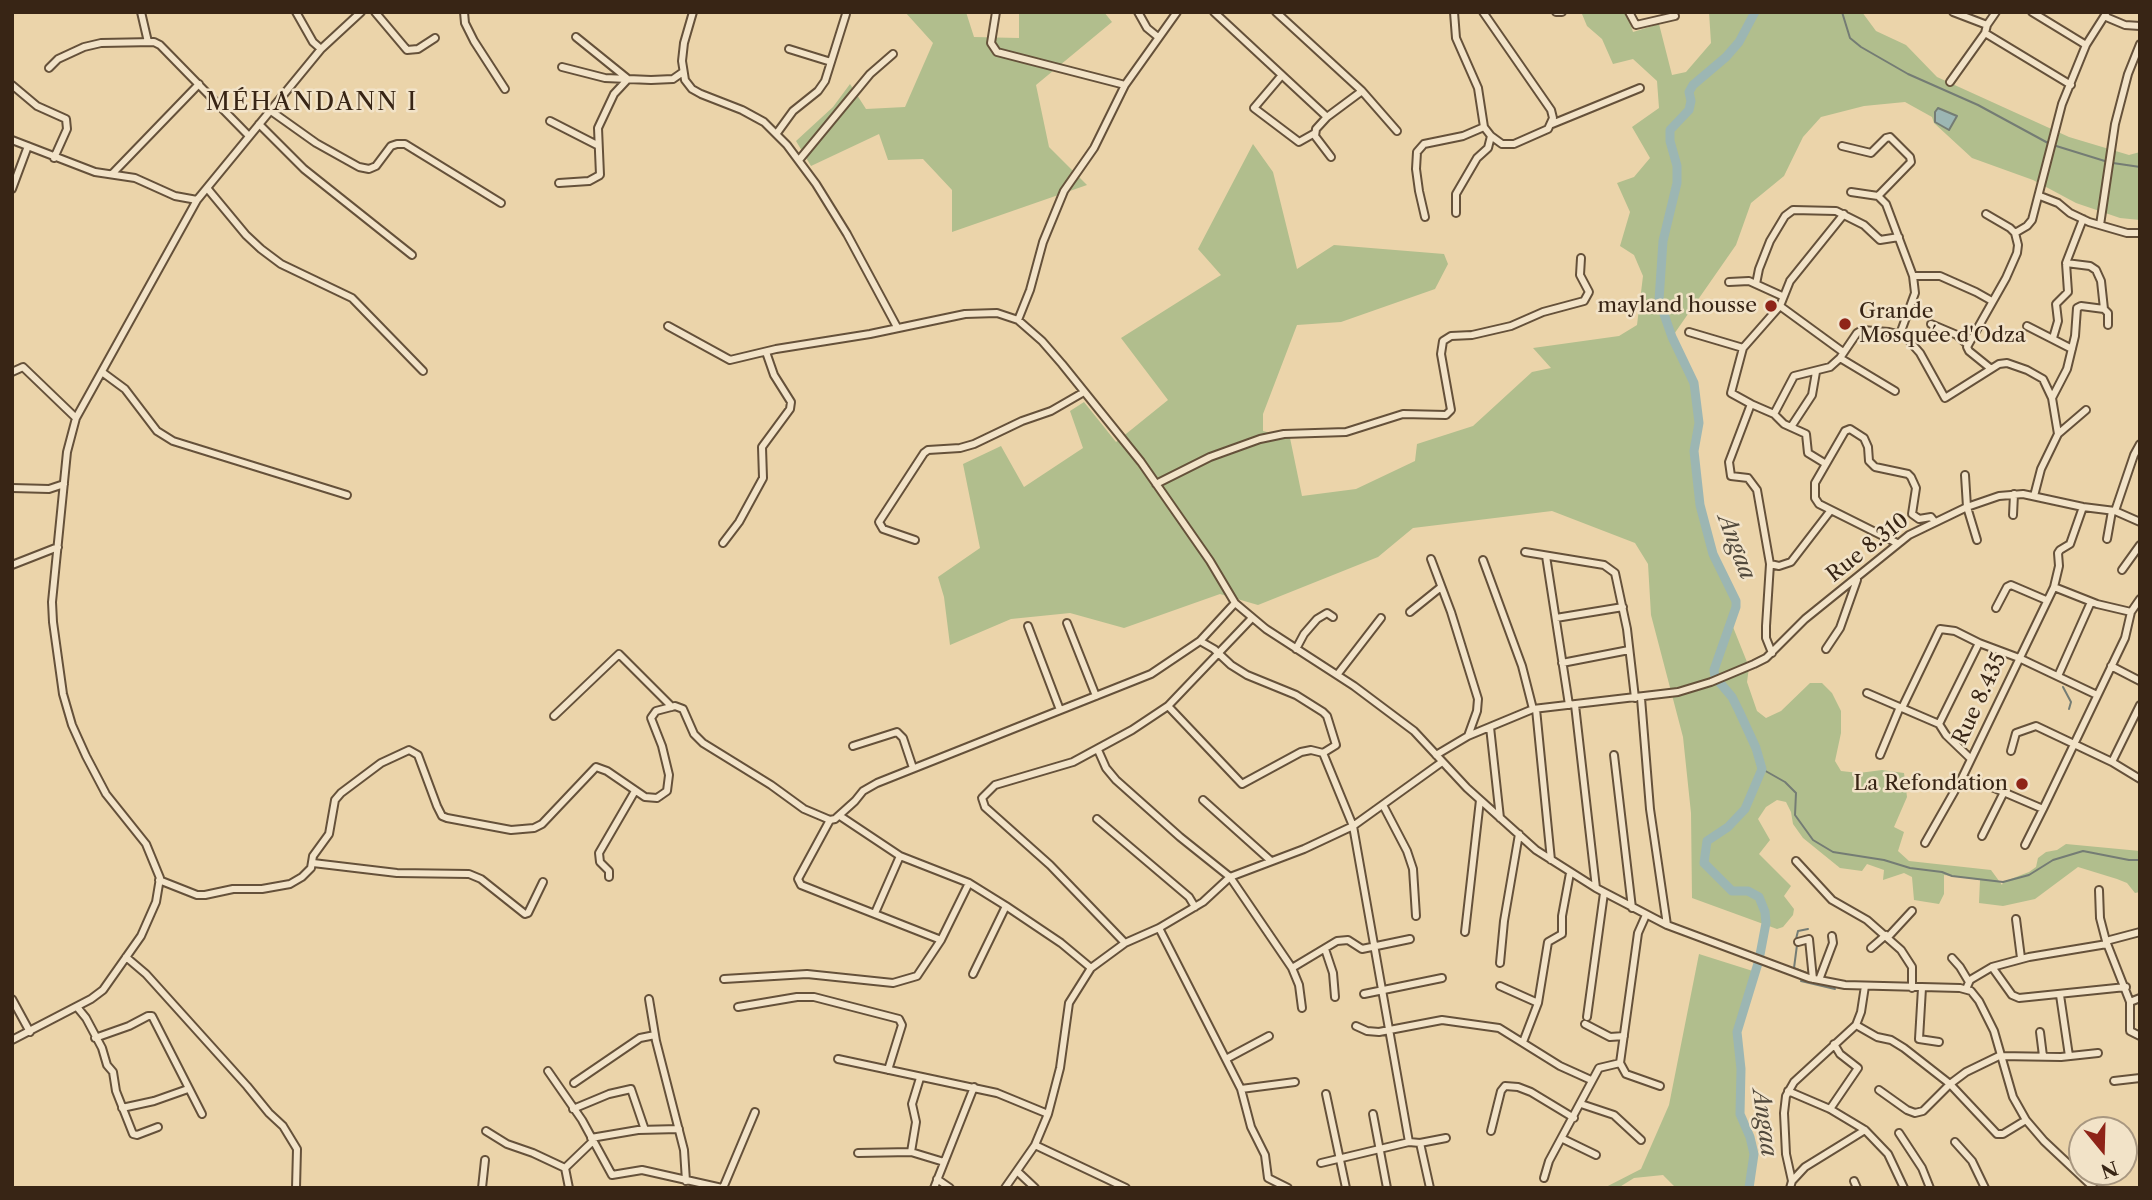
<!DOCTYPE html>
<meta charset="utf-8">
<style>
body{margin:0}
#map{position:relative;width:2152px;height:1200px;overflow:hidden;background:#ebd4aa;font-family:"Libre Caslon Text",serif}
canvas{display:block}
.frame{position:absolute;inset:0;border:14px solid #382515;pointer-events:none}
.north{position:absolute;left:2068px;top:1116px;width:70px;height:70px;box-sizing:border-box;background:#f2e3c8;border:2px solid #a89780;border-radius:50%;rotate:161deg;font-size:19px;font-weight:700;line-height:28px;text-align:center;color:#382515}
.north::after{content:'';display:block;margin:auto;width:24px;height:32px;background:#8f2418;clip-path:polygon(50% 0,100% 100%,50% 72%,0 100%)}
</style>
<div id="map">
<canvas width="2152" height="1200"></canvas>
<div class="frame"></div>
<div class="north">N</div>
</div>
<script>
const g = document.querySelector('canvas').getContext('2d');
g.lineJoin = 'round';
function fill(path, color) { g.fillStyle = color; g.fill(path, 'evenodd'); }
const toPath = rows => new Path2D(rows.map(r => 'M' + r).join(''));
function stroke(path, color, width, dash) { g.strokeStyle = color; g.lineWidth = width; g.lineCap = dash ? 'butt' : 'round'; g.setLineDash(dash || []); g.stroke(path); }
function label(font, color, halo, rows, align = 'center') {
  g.font = font + ' "Libre Caslon Text",serif'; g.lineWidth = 5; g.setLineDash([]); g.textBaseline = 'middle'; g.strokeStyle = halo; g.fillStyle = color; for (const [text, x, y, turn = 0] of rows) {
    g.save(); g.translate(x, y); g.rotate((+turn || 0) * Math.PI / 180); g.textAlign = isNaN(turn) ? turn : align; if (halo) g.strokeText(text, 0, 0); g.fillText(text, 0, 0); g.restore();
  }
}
fill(toPath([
 [905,12,966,12,974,37,1019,38,1019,12,1104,12,1112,22,1036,85,1049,147,1087,185,952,232,952,190,923,159,888,160,879,134,811,166,796,141,833,107,850,84,866,109,905,107,933,43],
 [1587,12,1626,12,1633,32,1659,24,1672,75,1686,72,1711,43,1709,12,1862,12,1876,31,1906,45,1937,77,2069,137,2129,155,2140,152,2140,220,2120,218,2076,203,2033,180,1972,158,1934,123,1932,117,1905,102,1864,106,1821,117,1803,137,1784,176,1751,203,1736,245,1672,337,1694,383,1699,423,1694,451,1700,505,1713,554,1736,601,1736,607,1731,622,1749,667,1747,682,1757,711,1766,718,1781,711,1810,683,1822,683,1832,693,1841,711,1841,733,1835,761,1841,771,1859,773,1882,770,1904,773,1907,797,1894,827,1904,832,1898,851,1909,861,1991,870,2002,885,2003,882,2029,872,2036,867,2038,858,2046,852,2057,850,2066,844,2140,851,2140,892,2135,893,2127,883,2117,879,2078,867,2035,899,2003,906,1979,903,1980,880,1944,875,1944,894,1939,904,1914,900,1912,877,1904,873,1883,880,1884,870,1867,864,1862,871,1840,868,1803,838,1793,824,1791,812,1786,802,1777,800,1766,807,1758,819,1770,840,1759,854,1791,886,1784,896,1794,909,1793,915,1783,927,1777,929,1692,898,1691,813,1683,737,1651,615,1648,564,1635,543,1552,511,1413,528,1378,557,1258,605,1220,594,1124,628,1070,613,1011,619,950,645,944,597,938,577,980,548,963,464,1001,446,1024,487,1083,448,1070,411,1084,402,1116,442,1168,400,1121,338,1221,275,1198,249,1253,144,1273,172,1297,269,1334,245,1444,254,1448,264,1435,289,1341,322,1297,325,1263,414,1263,431,1290,438,1302,496,1356,489,1415,461,1417,444,1473,426,1532,372,1551,368,1533,348,1619,336,1637,325,1643,276,1634,255,1620,246,1630,212,1617,183,1634,177,1650,158,1632,127,1659,108,1657,81,1633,59,1613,64,1602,39,1587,26,1582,14],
 [1699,954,1756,972,1737,1032,1741,1069,1740,1114,1750,1137,1754,1154,1749,1188,1676,1188,1663,1175,1634,1178,1618,1188,1604,1188,1641,1169,1669,1105]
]), '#b1be8d');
const water = toPath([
 [1938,108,1957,116,1949,130,1935,122,1935,112,1938,108]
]);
fill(water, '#9cb6b3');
stroke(water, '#747c74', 2);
stroke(toPath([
 [1842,12,1850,38,1861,47,1908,74,1978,105,2048,143],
 [2053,145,2108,162],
 [2113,163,2140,167],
 [2063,687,2071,702,2069,709],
 [1762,769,1785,782,1796,793,1795,815,1813,840,1833,852,1884,860,1910,868,1942,872,1952,876,2003,882,2029,875,2053,860,2083,851,2129,860,2140,860],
 [1796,939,1798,931,1808,929],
 [1797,945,1794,968,1809,974],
 [1801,981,1835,989]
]), '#747c74', 2);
stroke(toPath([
 [1749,1188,1754,1154,1750,1137,1740,1114,1741,1069,1737,1032,1759,960,1766,923,1765,912,1759,897,1748,891,1732,891,1704,863,1707,841,1728,827,1745,809,1762,769,1756,748,1739,711,1732,697,1715,677,1714,670,1736,607,1736,601,1713,554,1700,505,1694,451,1699,423,1694,383,1672,337,1659,300,1663,241,1677,183,1677,166,1670,141,1670,130,1689,110,1691,101,1689,92,1693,85,1726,57,1739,42,1755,12]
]), '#9cb6b3', 9);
const minor = toPath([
 [141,12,148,42],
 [296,12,313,42,321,49],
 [375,12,407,50,418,49,435,38],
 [464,12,465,23,474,41,505,89],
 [693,12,684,43,682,61,685,80,692,89,701,94,742,110,764,122,787,145,816,184,847,234,897,327],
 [996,12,991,43,997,52,1125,85],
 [1138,12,1147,28,1158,37],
 [1214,12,1327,117],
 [1276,12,1362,91,1397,131],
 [1454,12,1456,38,1478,88,1484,127,1491,136,1502,144,1514,144,1548,129,1553,118,1551,110,1483,12],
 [1556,12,1562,12],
 [1629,12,1636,25,1675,16],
 [1953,12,1987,25,1996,12],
 [2032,12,2086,45],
 [2106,17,2125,25,2140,26],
 [1987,25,1985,33,2071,85],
 [789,49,831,62],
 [562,67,605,78,651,80,673,79,683,72],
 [49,68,58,59,84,47,101,43,154,42,160,45,249,136],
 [1282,75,1254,108,1299,142,1315,133],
 [1950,82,1985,33],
 [12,85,37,106,66,119,67,129,54,158],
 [271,111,316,143,359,167,369,169,376,166,391,146,397,144,405,144,501,203],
 [550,121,597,145],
 [259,124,304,169,412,255],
 [1552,124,1640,88],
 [777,133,793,111,818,91,825,81,846,14],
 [12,140,95,172,135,178,175,196,197,200],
 [1842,146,1871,153,1886,138,1890,137,1910,157,1911,162,1878,196],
 [1331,157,1315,136,1316,129,1327,117,1362,91],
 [799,160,870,74,893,54],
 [113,173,199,84],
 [559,183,589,181,600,175,598,128,614,94,628,79,576,37],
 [207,188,246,235,261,249,281,264,352,298,423,371],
 [12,189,28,146],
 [1851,192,1878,196,1886,204,1913,276,1915,293,1900,334],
 [2040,196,2058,203,2070,213,2089,222,2127,233,2140,233],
 [1456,213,1456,194,1477,158,1488,148,1491,136],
 [1986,214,2010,228,2015,233,2018,245,2017,253,2006,278,1967,347,1969,351,1990,368],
 [1425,217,1419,191,1416,169,1417,152,1424,144,1463,136,1484,127],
 [2100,225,2115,124,2128,74,2140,44],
 [2015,233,2027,226,2032,220,2062,104,2086,45,2107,12],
 [1913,276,1940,276,1976,292,1992,301],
 [1729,282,1749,281,1782,296],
 [1756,284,1759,269,1770,241,1785,216,1793,210,1836,211,1864,225,1880,240,1899,237],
 [1780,306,1843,352],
 [2104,309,2108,313,2108,325],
 [1018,320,1030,290,1043,242,1064,191,1094,148,1125,85,1177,12],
 [1931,324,1957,335,1968,345],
 [668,326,730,360,776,349,870,334,965,314,997,313,1018,320,1042,341,1062,364,1141,462,1210,561,1235,603,1266,629,1354,686,1414,731,1467,788,1536,850,1596,888,1667,925,1809,978,1845,985,1960,988,1971,991,1979,1001,1994,1031,2013,1097,2026,1120,2044,1141,2094,1188],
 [2027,326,2072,349],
 [1689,332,1743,348],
 [2053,338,2058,321,2056,304,2068,292,2066,263,2083,219],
 [1840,358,1895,391],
 [12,372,23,367,76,418],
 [102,372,125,389,157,431,173,441,347,495],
 [2052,398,2067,369,2075,336,2077,308,2081,306,2104,309,2101,281,2096,270,2090,266,2066,263],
 [1751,404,1731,393,1743,348,1780,306,1790,281,1844,214],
 [1774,414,1784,424,1806,434,1808,453,1826,464],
 [1791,427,1812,395,1816,372],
 [2058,434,2086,410],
 [1965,475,1967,507,1977,540],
 [1156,484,1210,457,1260,439,1284,434,1346,432,1403,414,1446,415,1451,410,1441,354,1443,341,1451,336,1472,335,1511,326,1543,312,1584,301,1589,292,1580,275,1581,258],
 [12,488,49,489,64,484],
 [1831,510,1791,562,1779,566,1770,564,1757,490,1748,478,1731,476,1729,462,1751,404,1774,414,1794,376,1830,367,1840,358,1857,333,1862,330,1889,332,1905,336,1920,353,1945,398,1999,364,2007,363,2027,370,2043,379,2052,398,2058,434,2041,469,2034,496],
 [2115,511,2134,455,2140,444],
 [2013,515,2014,494],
 [2107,539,2112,511],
 [915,540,883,529,879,522,924,453,928,450,960,448,974,444,1022,421,1051,411,1084,392],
 [723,543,739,522,763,478,762,447,790,409,791,402,774,375,766,352],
 [1897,543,1819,504,1815,498,1815,483,1845,431,1850,429,1864,438,1868,447,1869,461,1875,467,1908,474,1911,477,1916,488,1912,514,1919,519,1931,517,1935,522],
 [1525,552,1604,565,1615,573,1627,629,1635,698],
 [1546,556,1569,705],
 [1431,559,1451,612,1478,699,1477,711,1468,736],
 [1483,560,1522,666,1533,709],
 [1770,564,1766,626,1766,638,1772,653],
 [12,565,58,547],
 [2122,570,2140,545],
 [2054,587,2059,566,2058,553,2060,550,2070,544,2083,507],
 [1996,608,2007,587,2011,585,2046,600],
 [1410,612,1441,587],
 [2131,612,2097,604,2054,587,1962,778,1987,785,2043,809,2125,638,2131,612,2140,599],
 [1556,618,1623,607],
 [1067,623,1096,696],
 [1028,626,1060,710],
 [1296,649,1304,634,1317,619,1327,613,1333,617],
 [1826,649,1840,628,1857,580],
 [1562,663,1629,650],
 [2111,666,2140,681],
 [1337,675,1381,618],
 [2058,676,2091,602],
 [1867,693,1939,724],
 [1641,698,1650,809,1667,925],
 [1575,705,1596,888],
 [1168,706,1242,784,1301,752,1311,750,1323,753,1336,745,1327,716,1323,712,1296,695,1247,675,1231,665,1214,649,1200,641],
 [1902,708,1940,629,1955,631,1979,643],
 [1536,709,1551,860],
 [554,716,619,654,672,707],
 [1490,727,1500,818],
 [853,746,897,732,903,738,913,768],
 [1098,750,1106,768,1116,780,1180,837,1230,877,1292,968,1299,985,1302,1008],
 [2011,751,2016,733,2036,726,2112,762,2140,779],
 [1323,753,1353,826,1409,1142],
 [1436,755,1468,736,1533,709,1678,692,1711,682,1754,664,1766,658,1805,619,1909,535,1967,507,1999,496,2023,494,2083,507,2115,511,2140,522],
 [1614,755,1632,908],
 [1880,755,1900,707],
 [1971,759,1946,735,1939,724,1979,643,2019,658,2097,695],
 [2112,762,2140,705],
 [1203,800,1271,861],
 [1383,805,1407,851,1413,869,1416,916],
 [840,816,900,856,969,883,1006,906,1061,943,1091,968],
 [1097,819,1189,897,1195,907],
 [830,820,798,879,801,885,941,940],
 [1982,836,2004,792],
 [1925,843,1962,778],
 [2025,845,2043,809],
 [1796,861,1832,900,1867,920,1901,950,1912,967,1912,988],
 [313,863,397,873,469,874,481,879,525,914,528,913,543,882],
 [609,877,609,871,600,862,599,853,635,791],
 [159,880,197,895,205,895,233,889,262,889,290,884,302,877,311,868,313,856,329,834,335,800,341,793,381,763,409,750,418,755,437,806,442,816,447,818,511,830,534,828,542,824,596,767,607,771,645,797,657,798,667,791,669,775,662,746,651,718,656,711,675,706,683,709,694,734,703,743,771,785,804,809,830,820,835,819,855,801,863,791,877,783,1151,674,1200,641,1235,603],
 [2099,890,2100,918,2106,941,2130,1002,2130,1031,2140,1036],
 [875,913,900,856],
 [1646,915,1638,933,1620,1063,1626,1074,1660,1086],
 [2016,919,2021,958],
 [1159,928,1241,1089,1251,1127,1265,1155,1268,1178,1288,1188],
 [1465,932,1480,800],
 [1888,937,1912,911],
 [2106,941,2140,932],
 [1798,942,1809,939,1813,979],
 [1125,943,1050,865,985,807,982,798,995,785,1073,762,1132,730,1168,706,1252,618],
 [1871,948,1886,935],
 [1325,949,1333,973,1335,997],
 [126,957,146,974,247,1086,269,1113,283,1126,297,1149,296,1188],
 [1952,958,1960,967,1969,982],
 [1500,963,1504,921,1519,834],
 [1992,967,2012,995,2019,998,2126,987],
 [1292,968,1337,941,1348,940,1362,949,1410,939],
 [973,974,1006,906],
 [724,979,807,974,893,983,917,976,941,940,969,883],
 [1819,980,1833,943,1832,936],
 [1500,986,1538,1003],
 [1922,988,1919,1039,1939,1042],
 [1966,989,1970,980,1992,967,2029,957,2107,944],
 [1364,994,1442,978],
 [2060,995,2069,1056],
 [12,999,30,1032],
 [649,999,656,1041,684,1150,686,1181],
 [2130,1002,2140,998],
 [77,1007,86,1018,102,1048,107,1065,113,1072,116,1091,133,1134,137,1135,158,1127],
 [738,1007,797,997,814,997,899,1019,902,1025,888,1070],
 [1587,1017,1604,893],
 [1585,1024,1610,1037,1624,1036],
 [1856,1025,1877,1037,1891,1040,1904,1048,1950,1084,1923,1111,1915,1113,1907,1110,1879,1090],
 [1356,1026,1367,1031,1379,1032,1442,1020,1499,1028,1560,1066,1591,1080],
 [2040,1032,2043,1056],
 [95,1038,129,1026,148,1016,152,1016,202,1114],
 [12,1040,91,999,103,990,141,936,156,902,160,878,146,844,106,794,86,756,72,725,63,694,53,622,52,602,67,452,76,418,197,200,321,49,361,12],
 [1523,1042,1538,1003,1548,942,1562,934,1562,916,1570,873],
 [838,1059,997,1093,1048,1114],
 [1226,1059,1269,1036],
 [548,1071,582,1120,612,1175,642,1170,722,1188],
 [2114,1081,2140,1078],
 [574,1083,640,1038,655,1035],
 [1241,1089,1295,1082],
 [1788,1091,1830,1109,1865,1130,1888,1154,1904,1188],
 [1326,1094,1346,1188],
 [1581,1104,1614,1115,1641,1140],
 [122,1108,154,1101,188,1089],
 [573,1109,609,1094,631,1089,645,1130],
 [1830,1109,1858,1068,1840,1054,1834,1044],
 [1373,1114,1387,1188],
 [2026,1120,2003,1134,1997,1134,1950,1084,1966,1072,1999,1056,2061,1057,2098,1053],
 [486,1131,507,1144,533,1153,565,1168],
 [1491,1131,1501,1091,1505,1086,1518,1087,1531,1092,1574,1118],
 [1899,1133,1922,1168,1930,1188],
 [591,1138,638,1130,679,1129],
 [1563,1139,1596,1155],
 [1955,1142,1972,1161,1985,1188],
 [1420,1143,1430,1188],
 [1035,1145,1126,1188],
 [911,1152,916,1122,912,1104,920,1078],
 [858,1153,911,1152,944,1162],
 [1321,1163,1409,1142,1420,1143,1446,1138],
 [1017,1171,1035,1188],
 [1544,1178,1549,1161,1599,1068,1620,1063],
 [937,1179,950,1188],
 [1792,1181,1805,1167,1865,1130],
 [1854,1181,1857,1188],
 [482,1188,485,1160],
 [569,1188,565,1168,593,1141],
 [723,1188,755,1112],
 [934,1188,974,1087],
 [1005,1188,1035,1145,1048,1114,1060,1068,1069,1003,1091,968,1125,943,1159,928,1203,902,1230,877,1304,849,1353,826,1442,762],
 [1790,1188,1792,1181,1786,1154,1784,1113,1786,1096,1794,1082,1856,1025,1861,1012,1865,986]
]);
stroke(minor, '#65513a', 10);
stroke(minor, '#f2e3c8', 6);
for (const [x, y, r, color] of [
 [1771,306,7,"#8f2418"],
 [1845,324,7,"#8f2418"],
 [2022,784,7,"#8f2418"]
]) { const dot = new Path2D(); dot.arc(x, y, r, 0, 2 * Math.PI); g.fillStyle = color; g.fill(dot); stroke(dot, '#f2e3c8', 2.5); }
label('21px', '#382515', '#f2e3c8', [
 ["mayland housse",1757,306],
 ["Grande",1859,312,"left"],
 ["Mosquée d'Odza",1859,336,"left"],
 ["La Refondation",2008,784]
], 'right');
label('21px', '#382515', '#f2e3c8', [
 ["Rue 8.310",1868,548,-38],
 ["Rue 8.435",1980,699,-65]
]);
label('italic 23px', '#51493c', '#f2e3c8', [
 ["Angaa",1736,547,69],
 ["Angaa",1764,1123,82]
]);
g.letterSpacing = '2px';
label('24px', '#382515', '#f2e3c8', [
 ["MÉHANDANN I",312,103]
]);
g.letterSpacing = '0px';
</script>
